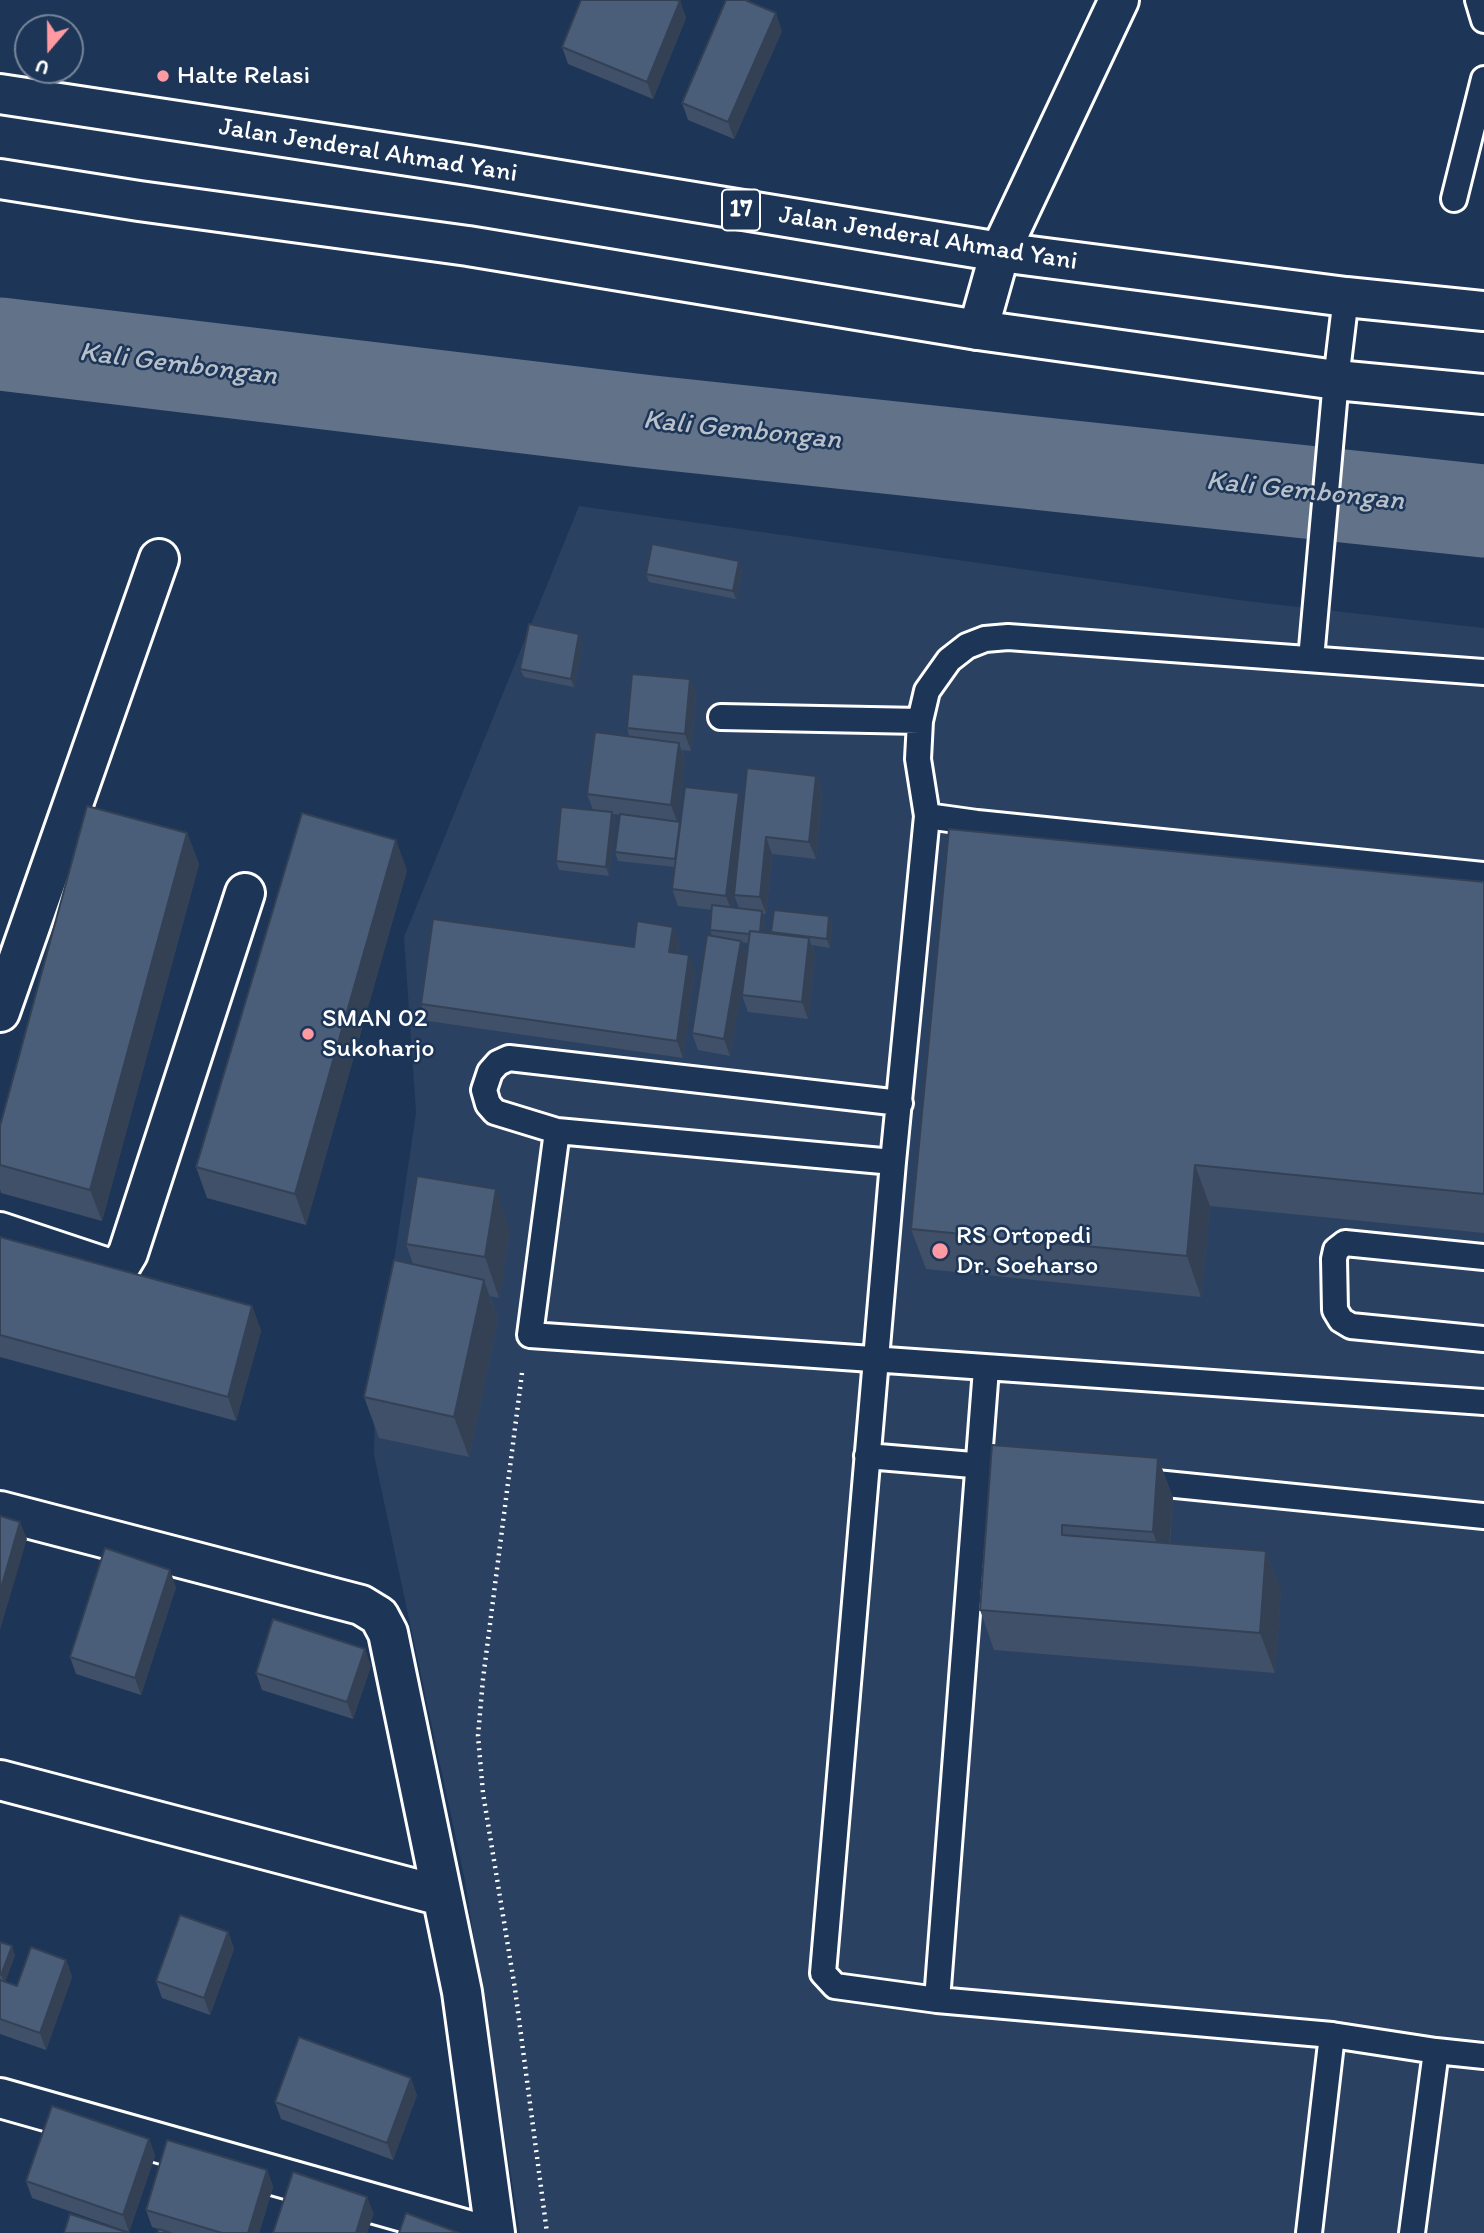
<!DOCTYPE html>
<style>
body{margin:0}
#map{position:relative;width:1484px;height:2233px;overflow:hidden;background:#1d3557;font-family:Itim,sans-serif}
canvas{display:block}
.north{position:absolute;left:14px;top:14px;width:70px;height:70px;box-sizing:border-box;background:#1d3557;border:2px solid #77869a;border-radius:50%;rotate:200deg;font-size:19px;font-weight:700;line-height:28px;text-align:center;color:#fff}
.north::after{content:'';display:block;margin:auto;width:24px;height:32px;background:#ff9aa2;clip-path:polygon(50% 0,100% 100%,50% 72%,0 100%)}
</style>
<div id="map">
<canvas width="1484" height="2233"></canvas>
<div class="north">U</div>
</div>
<script>
const g = document.querySelector('canvas').getContext('2d');
g.lineJoin = 'round';
function fill(path, color) { g.fillStyle = color; g.fill(path, 'evenodd'); }
const toPath = rows => new Path2D(rows.map(r => 'M' + r).join(''));
function stroke(path, color, width, dash) { g.strokeStyle = color; g.lineWidth = width; g.lineCap = dash ? 'butt' : 'round'; g.setLineDash(dash || []); g.stroke(path); }
function label(font, color, halo, rows, align = 'center') {
  g.font = font + ' Itim,sans-serif'; g.lineWidth = 5; g.setLineDash([]); g.textBaseline = 'middle'; g.strokeStyle = halo; g.fillStyle = color; for (const [text, x, y, turn = 0] of rows) {
    g.save(); g.translate(x, y); g.rotate((+turn || 0) * Math.PI / 180); g.textAlign = isNaN(turn) ? turn : align; if (halo) g.strokeText(text, 0, 0); g.fillText(text, 0, 0); g.restore();
  }
}
fill(toPath([
 [579,506,1246,601,1484,628,1484,2233,520,2233,465,1881,374,1455,375,1389,416,1113,404,937]
]), '#2a4161');
stroke(toPath([
 [0,344,642,421,1484,511]
]), '#617289', 93);
const lane = toPath([
 [1478,0,1484,20],
 [1454,199,1484,79],
 [1311,659,1336,380,1346,297],
 [721,717,920,721],
 [927,816,918,759,920,721,927,691,949,660,967,646,985,639,1008,637,1484,672],
 [900,1103,509,1058,498,1063,490,1072,484,1090,488,1104,495,1112,557,1131,893,1162,823,1973,835,1986,937,2000,1332,2035,1436,2051,1484,2056],
 [557,1131,530,1335,1484,1402],
 [893,1162,927,816,977,823,1484,875],
 [1484,1257,1345,1243,1336,1250,1334,1259,1335,1310,1341,1320,1351,1326,1484,1339],
 [867,1456,996,1467],
 [1136,1481,1484,1516],
 [937,2000,986,1369],
 [1309,2233,1332,2035],
 [1412,2233,1436,2051]
]);
const street = toPath([
 [978,330,1000,252,1119,0],
 [0,1012,159,559],
 [0,1232,108,1268,116,1268,122,1263,128,1253,245,893],
 [0,1511,361,1605,379,1616,388,1633,462,1992,495,2233],
 [0,1780,442,1896],
 [0,2098,478,2233]
]);
const highway = toPath([
 [0,94,468,165,1000,252,1346,297,1484,311],
 [0,179,139,201,468,246,978,330,1336,380,1484,394]
]);
stroke(lane, '#fff', 30);
stroke(street, '#fff', 44);
stroke(highway, '#fff', 44);
stroke(toPath([
 [522,1373,483,1679,478,1736,483,1793,515,1989,547,2233]
]), '#fff', 4.5, [2, 5]);
stroke(lane, '#1d3557', 24);
stroke(street, '#1d3557', 38);
stroke(highway, '#1d3557', 38);
fill(toPath([
 [680,1,686,18,653,99,568,64,562,47],
 [782,31,734,139,688,120,682,103],
 [742,570,736,599,649,582,646,574],
 [579,634,583,643,574,687,524,677,520,669],
 [690,679,696,696,691,751,682,750,685,760,677,822,680,822,743,805,816,776,822,793,816,859,772,854,766,914,763,914,765,920,764,933,771,934,771,932,829,916,832,925,830,948,812,945,815,955,808,1019,748,1012,742,995,745,968,730,1056,698,1050,692,1033,712,936,710,930,712,910,678,906,672,889,675,867,618,861,615,852,620,815,613,814,615,821,609,876,559,870,556,861,593,810,587,794,629,736,627,728],
 [734,895,739,908,733,908],
 [741,942,748,943,747,957],
 [187,833,199,864,102,1221,1,1193,0,1189,0,1126],
 [407,870,306,1225,207,1198,196,1167],
 [1484,882,1484,1233,1210,1206,1201,1297,926,1269,911,1229],
 [673,927,679,944,678,953,695,972,683,1058,428,1021,421,1004,634,947],
 [510,1230,499,1298,490,1296,498,1320,469,1457,379,1438,364,1397,413,1264,406,1244],
 [0,1237,252,1306,261,1331,236,1421,0,1357],
 [992,1445,1158,1458,1173,1498,1170,1543,1266,1551,1281,1591,1275,1673,994,1650,980,1610],
 [176,1587,141,1695,76,1674,70,1657],
 [371,1666,353,1719,262,1690,256,1673],
 [228,1932,234,1949,210,2015,162,1998,156,1981],
 [0,1942,15,1955,5,1982,17,1986,66,1960,72,1977,46,2050,0,2034],
 [417,2095,393,2160,281,2119,275,2102],
 [149,2139,155,2156,129,2232,32,2198,26,2181],
 [267,2170,273,2187,259,2233,172,2233,152,2227,146,2210]
]), '#405068');
fill(toPath([
 [680,1,686,18,653,99,647,82],
 [776,13,782,31,734,139,728,122],
 [739,561,742,570,736,599,733,591],
 [579,634,583,643,574,687,571,679],
 [690,679,696,696,691,751,685,734],
 [679,743,685,760,677,822,671,805],
 [816,776,822,793,816,859,809,842],
 [739,793,745,810,732,913,726,896],
 [612,812,615,821,609,876,606,867],
 [187,833,199,864,102,1221,90,1190],
 [766,837,772,854,766,914,760,897],
 [396,840,407,870,306,1225,295,1194],
 [762,911,765,920,763,944,760,935],
 [829,916,832,925,830,948,827,939],
 [673,927,679,944,675,969,669,952],
 [809,938,815,955,808,1019,802,1002],
 [741,941,747,958,730,1056,724,1039],
 [689,955,695,972,683,1058,677,1041],
 [1195,1165,1210,1206,1201,1297,1187,1256],
 [496,1189,510,1230,499,1298,485,1257],
 [484,1280,498,1320,469,1457,454,1417],
 [252,1306,261,1331,236,1421,228,1397],
 [1158,1458,1173,1498,1167,1573,1153,1532],
 [20,1522,27,1539,0,1630,0,1592],
 [1266,1551,1281,1591,1275,1673,1260,1633],
 [170,1570,176,1587,141,1695,135,1678],
 [365,1649,371,1666,353,1719,347,1702],
 [228,1932,234,1949,210,2015,204,1998],
 [12,1946,15,1955,5,1983,1,1975],
 [66,1960,72,1977,46,2050,40,2033],
 [411,2078,417,2095,393,2160,387,2143],
 [149,2139,155,2156,129,2232,123,2215],
 [267,2170,273,2187,259,2233,248,2233],
 [367,2197,374,2214,367,2233,356,2233]
]), '#344155');
const building = toPath([
 [581,0,676,0,680,1,647,82,562,47,581,0],
 [726,0,745,0,776,13,728,122,682,103,726,0],
 [652,544,739,561,733,591,646,574,652,544],
 [529,624,579,634,571,679,520,669,529,624],
 [632,674,690,679,685,734,627,728,632,674],
 [595,732,679,743,671,805,587,794,595,732],
 [747,768,816,776,809,842,766,837,760,897,734,895,747,768],
 [685,787,739,793,726,896,672,889,685,787],
 [87,806,187,833,90,1190,0,1165,0,1126,87,806],
 [561,807,612,812,606,867,556,861,561,807],
 [302,813,396,840,295,1194,196,1167,302,813],
 [620,814,680,822,675,859,615,852,620,814],
 [949,829,1484,882,1484,1194,1195,1165,1187,1256,911,1229,949,829],
 [712,905,762,911,760,932,750,931,749,934,710,930,712,905],
 [774,910,829,916,827,939,771,932,774,910],
 [433,919,634,947,637,921,673,927,669,952,689,955,677,1041,421,1004,433,919],
 [750,931,809,938,802,1002,742,995,750,931],
 [707,935,741,941,724,1039,692,1033,707,935],
 [417,1176,496,1189,485,1257,406,1244,417,1176],
 [0,1237,252,1306,228,1397,0,1335,0,1237],
 [394,1260,484,1280,454,1417,364,1397,394,1260],
 [992,1445,1158,1458,1153,1532,1062,1525,1062,1535,1266,1551,1260,1633,980,1610,992,1445],
 [0,1516,20,1522,0,1592,0,1516],
 [105,1548,170,1570,135,1678,70,1657,105,1548],
 [273,1619,365,1649,347,1702,256,1673,273,1619],
 [180,1915,228,1932,204,1998,156,1981,180,1915],
 [0,1942,12,1946,1,1975,0,1974,0,1942],
 [31,1947,66,1960,40,2033,0,2019,0,1980,17,1986,31,1947],
 [299,2037,411,2078,387,2143,275,2102,299,2037],
 [52,2106,149,2139,123,2215,26,2181,52,2106],
 [167,2140,267,2170,248,2233,222,2233,146,2210,167,2140],
 [293,2172,367,2197,356,2233,273,2233,293,2172],
 [406,2213,459,2233,399,2233,406,2213],
 [70,2214,129,2233,64,2233,70,2214],
 [159,2229,170,2233,157,2233,159,2229]
]);
fill(building, '#4a5d79');
stroke(building, '#344155', 2);
for (const [x, y, r, color] of [
 [163,76,7,"#ff9aa2"],
 [308,1034,7,"#ff9aa2"],
 [940,1251,9,"#ff9aa2"]
]) { const dot = new Path2D(); dot.arc(x, y, r, 0, 2 * Math.PI); g.fillStyle = color; g.fill(dot); stroke(dot, '#1d3557', 2.5); }
for (const [x, y, w] of [
 [741,210,38]
]) { const box = new Path2D(); box.roundRect(x - w / 2, y - 20.5, w, 41, 5); g.fillStyle = '#1d3557'; g.fill(box); stroke(box, '#fff', 2); }
label('bold 24px', '#fff', null, [
 ["17",741,210]
]);
label('26px', '#fff', '#1d3557', [
 ["Halte Relasi",177,76],
 ["SMAN 02",322,1019],
 ["Sukoharjo",322,1049],
 ["RS Ortopedi",956,1236],
 ["Dr. Soeharso",956,1266]
], 'left');
label('26px', '#fff', '#1d3557', [
 ["Jalan Jenderal Ahmad Yani",368,151,9],
 ["Jalan Jenderal Ahmad Yani",928,239,9]
]);
label('italic 28px', '#b8c0ca', '#1d3557', [
 ["Kali Gembongan",178,365,7],
 ["Kali Gembongan",742,431,6],
 ["Kali Gembongan",1305,492,6]
]);
</script>
